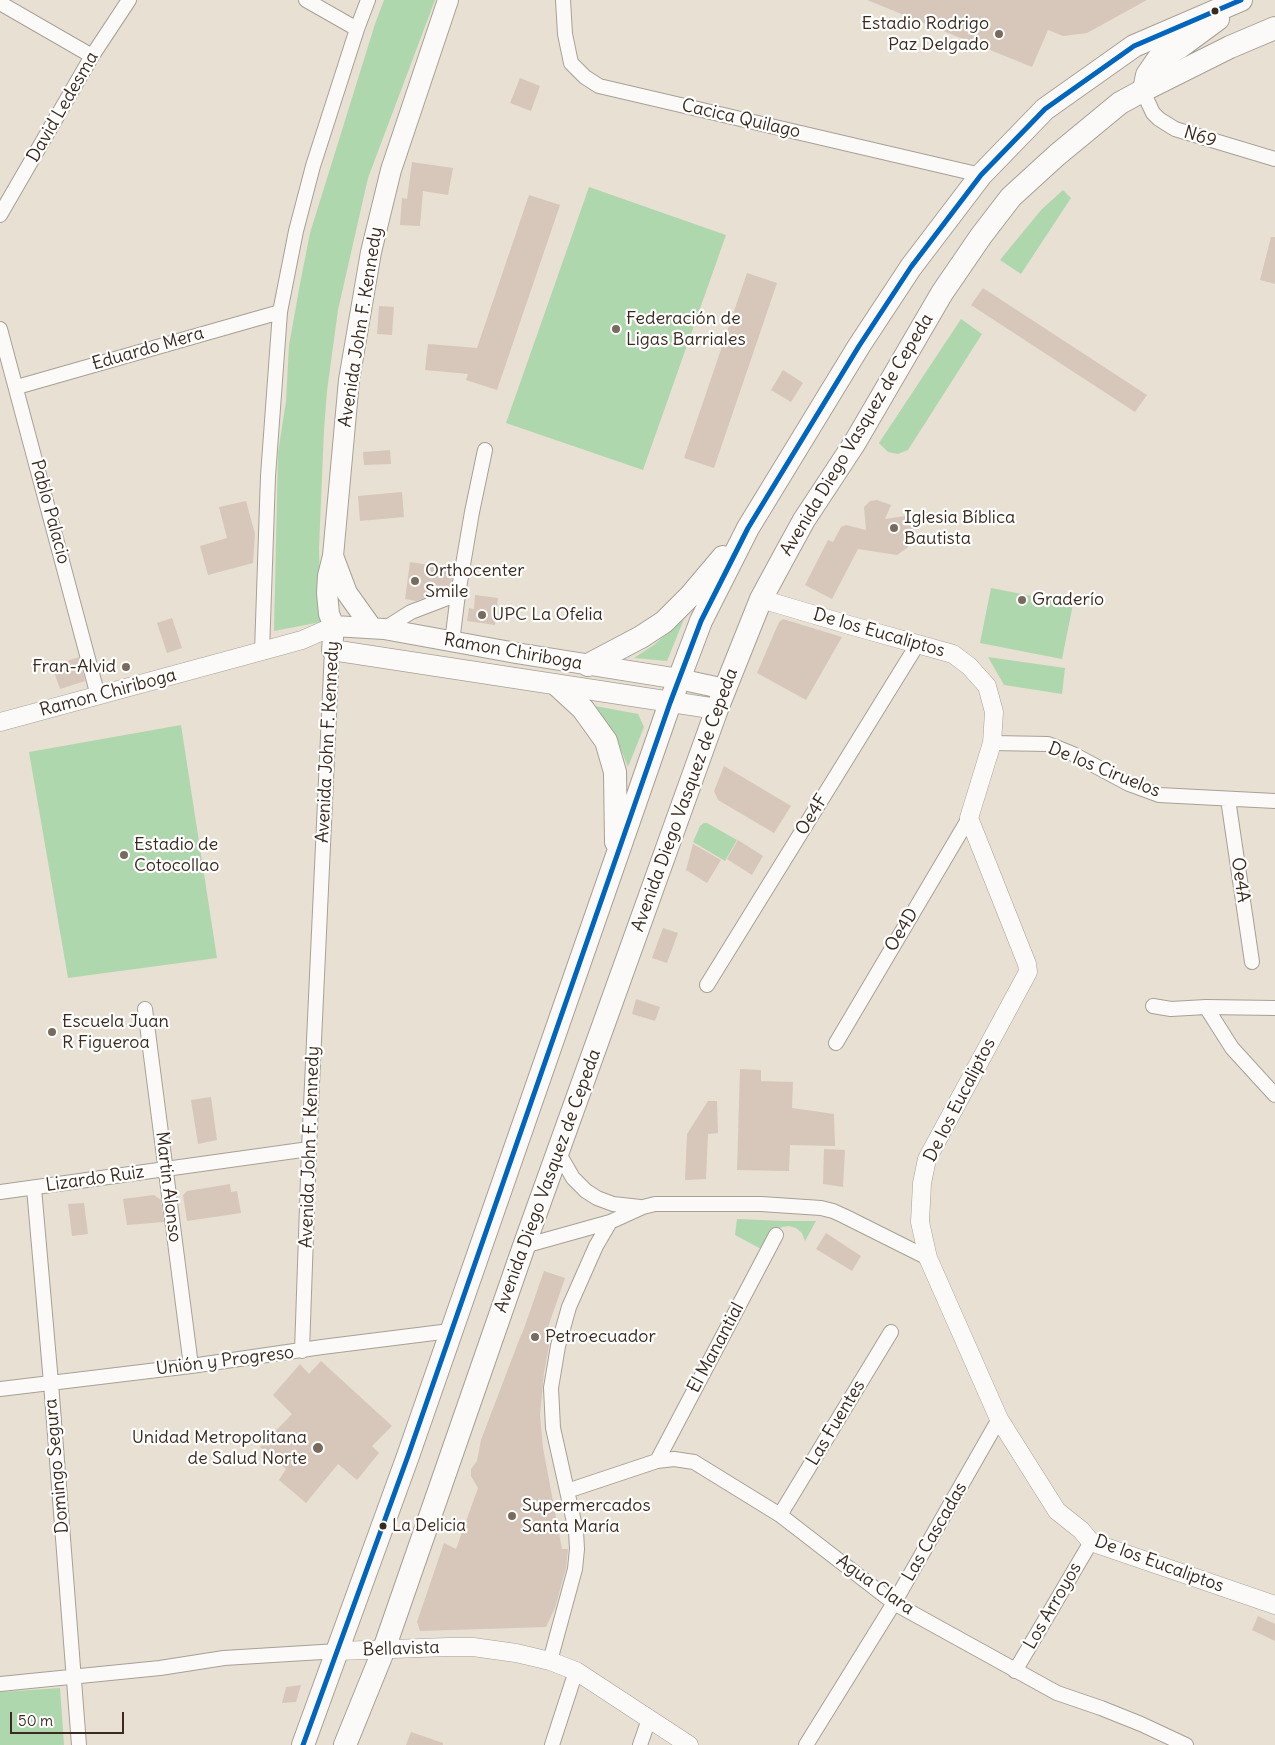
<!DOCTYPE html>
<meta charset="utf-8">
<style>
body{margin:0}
#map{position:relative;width:1275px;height:1745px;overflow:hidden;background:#e8e0d2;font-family:Delius,sans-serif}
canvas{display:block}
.scale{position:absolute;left:10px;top:1712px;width:114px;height:22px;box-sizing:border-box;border:2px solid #3b2a1e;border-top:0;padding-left:6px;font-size:15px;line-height:18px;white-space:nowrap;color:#3b2a1e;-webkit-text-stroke:4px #fff;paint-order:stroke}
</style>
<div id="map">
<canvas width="1275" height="1745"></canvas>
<div class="scale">50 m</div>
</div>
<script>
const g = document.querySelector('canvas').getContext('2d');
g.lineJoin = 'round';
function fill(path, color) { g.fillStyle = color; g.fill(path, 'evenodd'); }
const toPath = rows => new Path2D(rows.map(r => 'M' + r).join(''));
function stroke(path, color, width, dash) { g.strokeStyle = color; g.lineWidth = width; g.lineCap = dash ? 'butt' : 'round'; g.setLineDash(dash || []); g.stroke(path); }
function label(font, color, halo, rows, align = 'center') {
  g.font = font + ' Delius,sans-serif'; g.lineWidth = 4.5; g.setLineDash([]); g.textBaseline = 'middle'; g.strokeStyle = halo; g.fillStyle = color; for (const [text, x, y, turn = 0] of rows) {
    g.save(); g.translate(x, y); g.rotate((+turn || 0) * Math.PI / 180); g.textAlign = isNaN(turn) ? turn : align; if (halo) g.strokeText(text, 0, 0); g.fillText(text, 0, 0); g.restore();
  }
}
fill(toPath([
 [384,0,435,0,368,178,338,310,327,391,324,430,319,548,321,622,274,631,278,453,286,401,289,345,300,284,310,233,375,24],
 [589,187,726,235,643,470,506,423],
 [1063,190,1071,198,1021,274,1000,260,1041,210],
 [961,319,982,334,908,450,898,454,888,452,879,443],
 [991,588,1073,604,1062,659,980,643],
 [684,619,667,661,634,658,655,644],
 [988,657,1065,668,1062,694,1004,685],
 [595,706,638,714,644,727,628,767,616,737],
 [181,725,217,958,68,978,29,752],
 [704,823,707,823,737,840,725,861,693,842,700,826],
 [737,1219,785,1221,816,1221,805,1241,802,1233,796,1228,789,1226,782,1227,774,1231,763,1250,735,1235],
 [60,1688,64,1745,0,1745,0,1692]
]), '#afd7ad');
fill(toPath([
 [867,0,1147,0,1087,33,1063,36,1048,30,1032,67],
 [520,78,540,86,531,111,510,103],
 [412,162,453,168,448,195,423,191,420,226,400,225,402,198,407,199],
 [529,195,560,205,497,390,466,380,468,374,425,370,428,344,477,348],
 [1271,237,1275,237,1275,284,1260,280],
 [747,273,777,283,714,468,684,458],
 [983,288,1147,395,1135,412,971,305],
 [379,306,394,307,392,335,377,334],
 [783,370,803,383,791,402,771,390],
 [390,450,391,464,364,465,363,452],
 [402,492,404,517,360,521,358,496],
 [877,500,891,505,885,519,905,516,908,518,915,532,911,535,911,542,907,548,897,555,858,549,832,599,805,585,828,540,833,542,841,527,846,525,866,530,864,507,870,501],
 [246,501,255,534,253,563,208,575,200,546,227,538,219,507],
 [410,562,447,568,449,571,453,572,450,588,416,601,405,599],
 [475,595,498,598,495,625,467,621,469,608,474,609],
 [172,618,182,648,167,653,157,623],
 [783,619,842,637,806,700,757,673,779,622],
 [79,657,85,681,60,689,52,666],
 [724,766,791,806,774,833,718,800,714,791],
 [738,840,763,856,752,875,727,859],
 [693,844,721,860,707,883,686,870],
 [663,928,678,933,667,963,652,958],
 [636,999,660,1007,655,1021,632,1014],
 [740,1069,761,1070,761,1081,793,1082,792,1108,834,1114,835,1146,790,1145,789,1171,737,1170],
 [211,1097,217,1140,198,1144,191,1100],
 [708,1101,717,1101,718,1133,708,1134,706,1179,685,1180,687,1134],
 [824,1149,845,1150,843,1187,823,1184],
 [230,1184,231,1192,237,1191,241,1213,187,1221,183,1195,187,1191],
 [154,1195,161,1200,164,1222,127,1225,123,1199],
 [84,1203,88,1234,72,1236,68,1204],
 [826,1233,861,1256,852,1271,816,1249],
 [544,1271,565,1278,547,1330,552,1329,544,1373,540,1415,543,1448,562,1549,568,1549,566,1568,555,1608,546,1627,420,1631,417,1622,444,1543,456,1549,478,1488,471,1476,471,1469,477,1461,481,1440,521,1335,522,1334],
 [321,1361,392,1426,372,1446,379,1453,357,1480,338,1464,306,1503,279,1480,286,1469,260,1447,292,1414,273,1395,300,1364,309,1374],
 [1258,1616,1275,1624,1275,1641,1252,1630],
 [301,1685,296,1702,282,1703,286,1687],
 [411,1732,443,1743,443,1745,406,1745]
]), '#d6c7ba');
const minor = toPath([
 [306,0,357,29],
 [563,0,565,34,571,63,585,77,599,86,981,175],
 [0,3,92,56],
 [1144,90,1146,98,1153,113,1159,119,1175,129,1275,159],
 [0,215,92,56,129,0],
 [0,329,98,696],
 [17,387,280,312],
 [384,629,411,612,458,594,472,512,485,450],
 [452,642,458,594],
 [262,651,268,476,280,312,296,231,313,166,357,29,368,0],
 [992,743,1048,744,1073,754,1129,784,1159,795,1275,801],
 [1228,799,1252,962],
 [707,985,917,645],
 [1153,1006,1171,1009,1206,1007,1275,1008],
 [1206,1007,1232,1048,1275,1095],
 [145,1009,191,1366],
 [836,1043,969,818],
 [558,1152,573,1178,586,1191,597,1198,613,1204,640,1207],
 [34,1188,51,1383,79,1745],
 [0,1192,309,1149],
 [524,1246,610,1222,643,1207,655,1204,761,1204,821,1208,833,1211,844,1216,928,1258],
 [302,1351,309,1149,332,650],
 [0,1389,191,1366,322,1347,450,1331],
 [657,1461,776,1235],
 [567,1491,657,1461,674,1459,694,1462,780,1515,894,1603,1057,1693,1101,1708,1141,1724,1186,1745],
 [780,1515,891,1332],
 [550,1661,575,1569,577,1549,576,1531,553,1428,551,1388,558,1346,569,1307,596,1246,610,1222],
 [1015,1671,1091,1542],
 [0,1684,160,1668,224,1658,338,1651],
 [552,1745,576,1671],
 [640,1745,649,1719],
 [806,1745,894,1603,999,1419]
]);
const tertiary = toPath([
 [761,599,849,625,953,654,969,666,987,686,994,712,992,743,969,818,1027,964,1028,972,927,1159,922,1183,920,1222,928,1258,999,1419,1057,1511,1081,1530,1091,1542,1275,1605],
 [0,722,262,651,302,640,334,626],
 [338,1651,448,1647,473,1647,516,1653,550,1661,576,1671,689,1745]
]);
const secondary = toPath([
 [448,0,391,170,371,252,349,380,333,556,328,576,327,593,329,614,334,626,332,650,717,709],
 [333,556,347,593,372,628],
 [334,626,384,629,516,653,679,679,725,689]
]);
const primary = toPath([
 [1144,90,1147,75,1158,59,1180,47,1218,19],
 [588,665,641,637,664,622,690,596,723,557],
 [558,686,583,709,606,741,615,772,616,842],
 [303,1745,408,1456,670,703,701,621,748,528,859,346,911,267,981,175,1045,109,1134,46,1241,0],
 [345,1745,384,1649,524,1246,717,709,761,599,787,551,804,520,854,444,942,293,981,236,1011,197,1057,155,1120,103,1144,90,1230,47,1275,28]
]);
stroke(minor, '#a6a096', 16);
stroke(tertiary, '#a6a096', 19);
stroke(secondary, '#a6a096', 22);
stroke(primary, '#a6a096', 24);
stroke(minor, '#fcfaf8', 14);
stroke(tertiary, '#fcfaf8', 18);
stroke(secondary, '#fcfaf8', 20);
stroke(primary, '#fcfaf8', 22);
stroke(toPath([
 [303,1745,408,1456,670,703,701,621,748,528,859,346,911,267,981,175,1045,109,1134,46,1241,0]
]), '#0065bd', 5);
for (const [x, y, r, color] of [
 [1215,11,4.5,"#3b2a1e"],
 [999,34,5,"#786a5d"],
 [616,329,5,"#786a5d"],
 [894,528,5,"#786a5d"],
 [415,581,5,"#786a5d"],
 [1022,600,5,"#786a5d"],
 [482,615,5,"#786a5d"],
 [126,667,5,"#786a5d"],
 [124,855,5,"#786a5d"],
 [52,1032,5,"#786a5d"],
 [535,1337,5,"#786a5d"],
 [318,1448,6,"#786a5d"],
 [512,1516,5,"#786a5d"],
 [383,1526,4.5,"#3b2a1e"]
]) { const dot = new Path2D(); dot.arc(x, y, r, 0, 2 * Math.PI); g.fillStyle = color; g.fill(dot); stroke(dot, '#fff', 2); }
label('17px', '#3b2a1e', '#fff', [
 ["La Delicia",392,1526]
], 'left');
label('18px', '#3b2a1e', '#fff', [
 ["Estadio Rodrigo",989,24,"right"],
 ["Paz Delgado",989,45,"right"],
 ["Federación de",626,319],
 ["Ligas Barriales",626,340],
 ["Iglesia Bíblica",904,518],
 ["Bautista",904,539],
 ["Orthocenter",425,571],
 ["Smile",425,592],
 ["Graderío",1032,600],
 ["UPC La Ofelia",492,615],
 ["Fran-Alvid",116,667,"right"],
 ["Estadio de",134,845],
 ["Cotocollao",134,866],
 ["Escuela Juan",62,1022],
 ["R Figueroa",62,1043],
 ["Petroecuador",545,1337],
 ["Unidad Metropolitana",307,1438,"right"],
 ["de Salud Norte",307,1459,"right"],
 ["Supermercados",522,1506],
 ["Santa María",522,1527]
], 'left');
label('18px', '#3b2a1e', '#fff', [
 ["David Ledesma",63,107,-60],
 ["Cacica Quilago",741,119,13],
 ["N69",1200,137,17],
 ["Avenida John F. Kennedy",361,327,-81],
 ["Eduardo Mera",148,349,-16],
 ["Avenida Diego Vasquez de Cepeda",857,435,-59],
 ["Pablo Palacio",50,512,75],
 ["De los Eucaliptos",879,633,16],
 ["Ramon Chiriboga",513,652,10],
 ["Ramon Chiriboga",108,693,-15],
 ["Avenida John F. Kennedy",328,742,-87],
 ["De los Ciruelos",1104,770,22],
 ["Avenida Diego Vasquez de Cepeda",685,800,-70],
 ["Oe4F",812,815,-58],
 ["Oe4A",1240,880,82],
 ["Oe4D",902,930,-59],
 ["De los Eucaliptos",960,1100,-63],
 ["Avenida John F. Kennedy",310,1147,-88],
 ["Lizardo Ruiz",95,1179,-8],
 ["Avenida Diego Vasquez de Cepeda",548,1181,-70],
 ["Martin Alonso",168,1187,83],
 ["El Manantial",716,1348,-62],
 ["Unión y Progreso",225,1361,-7],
 ["Las Fuentes",836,1423,-59],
 ["Domingo Segura",57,1466,-95],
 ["Las Cascadas",935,1532,-60],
 ["De los Eucaliptos",1159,1564,20],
 ["Agua Clara",875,1585,35],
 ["Los Arroyos",1053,1606,-60],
 ["Bellavista",401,1649,-2]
]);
</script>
